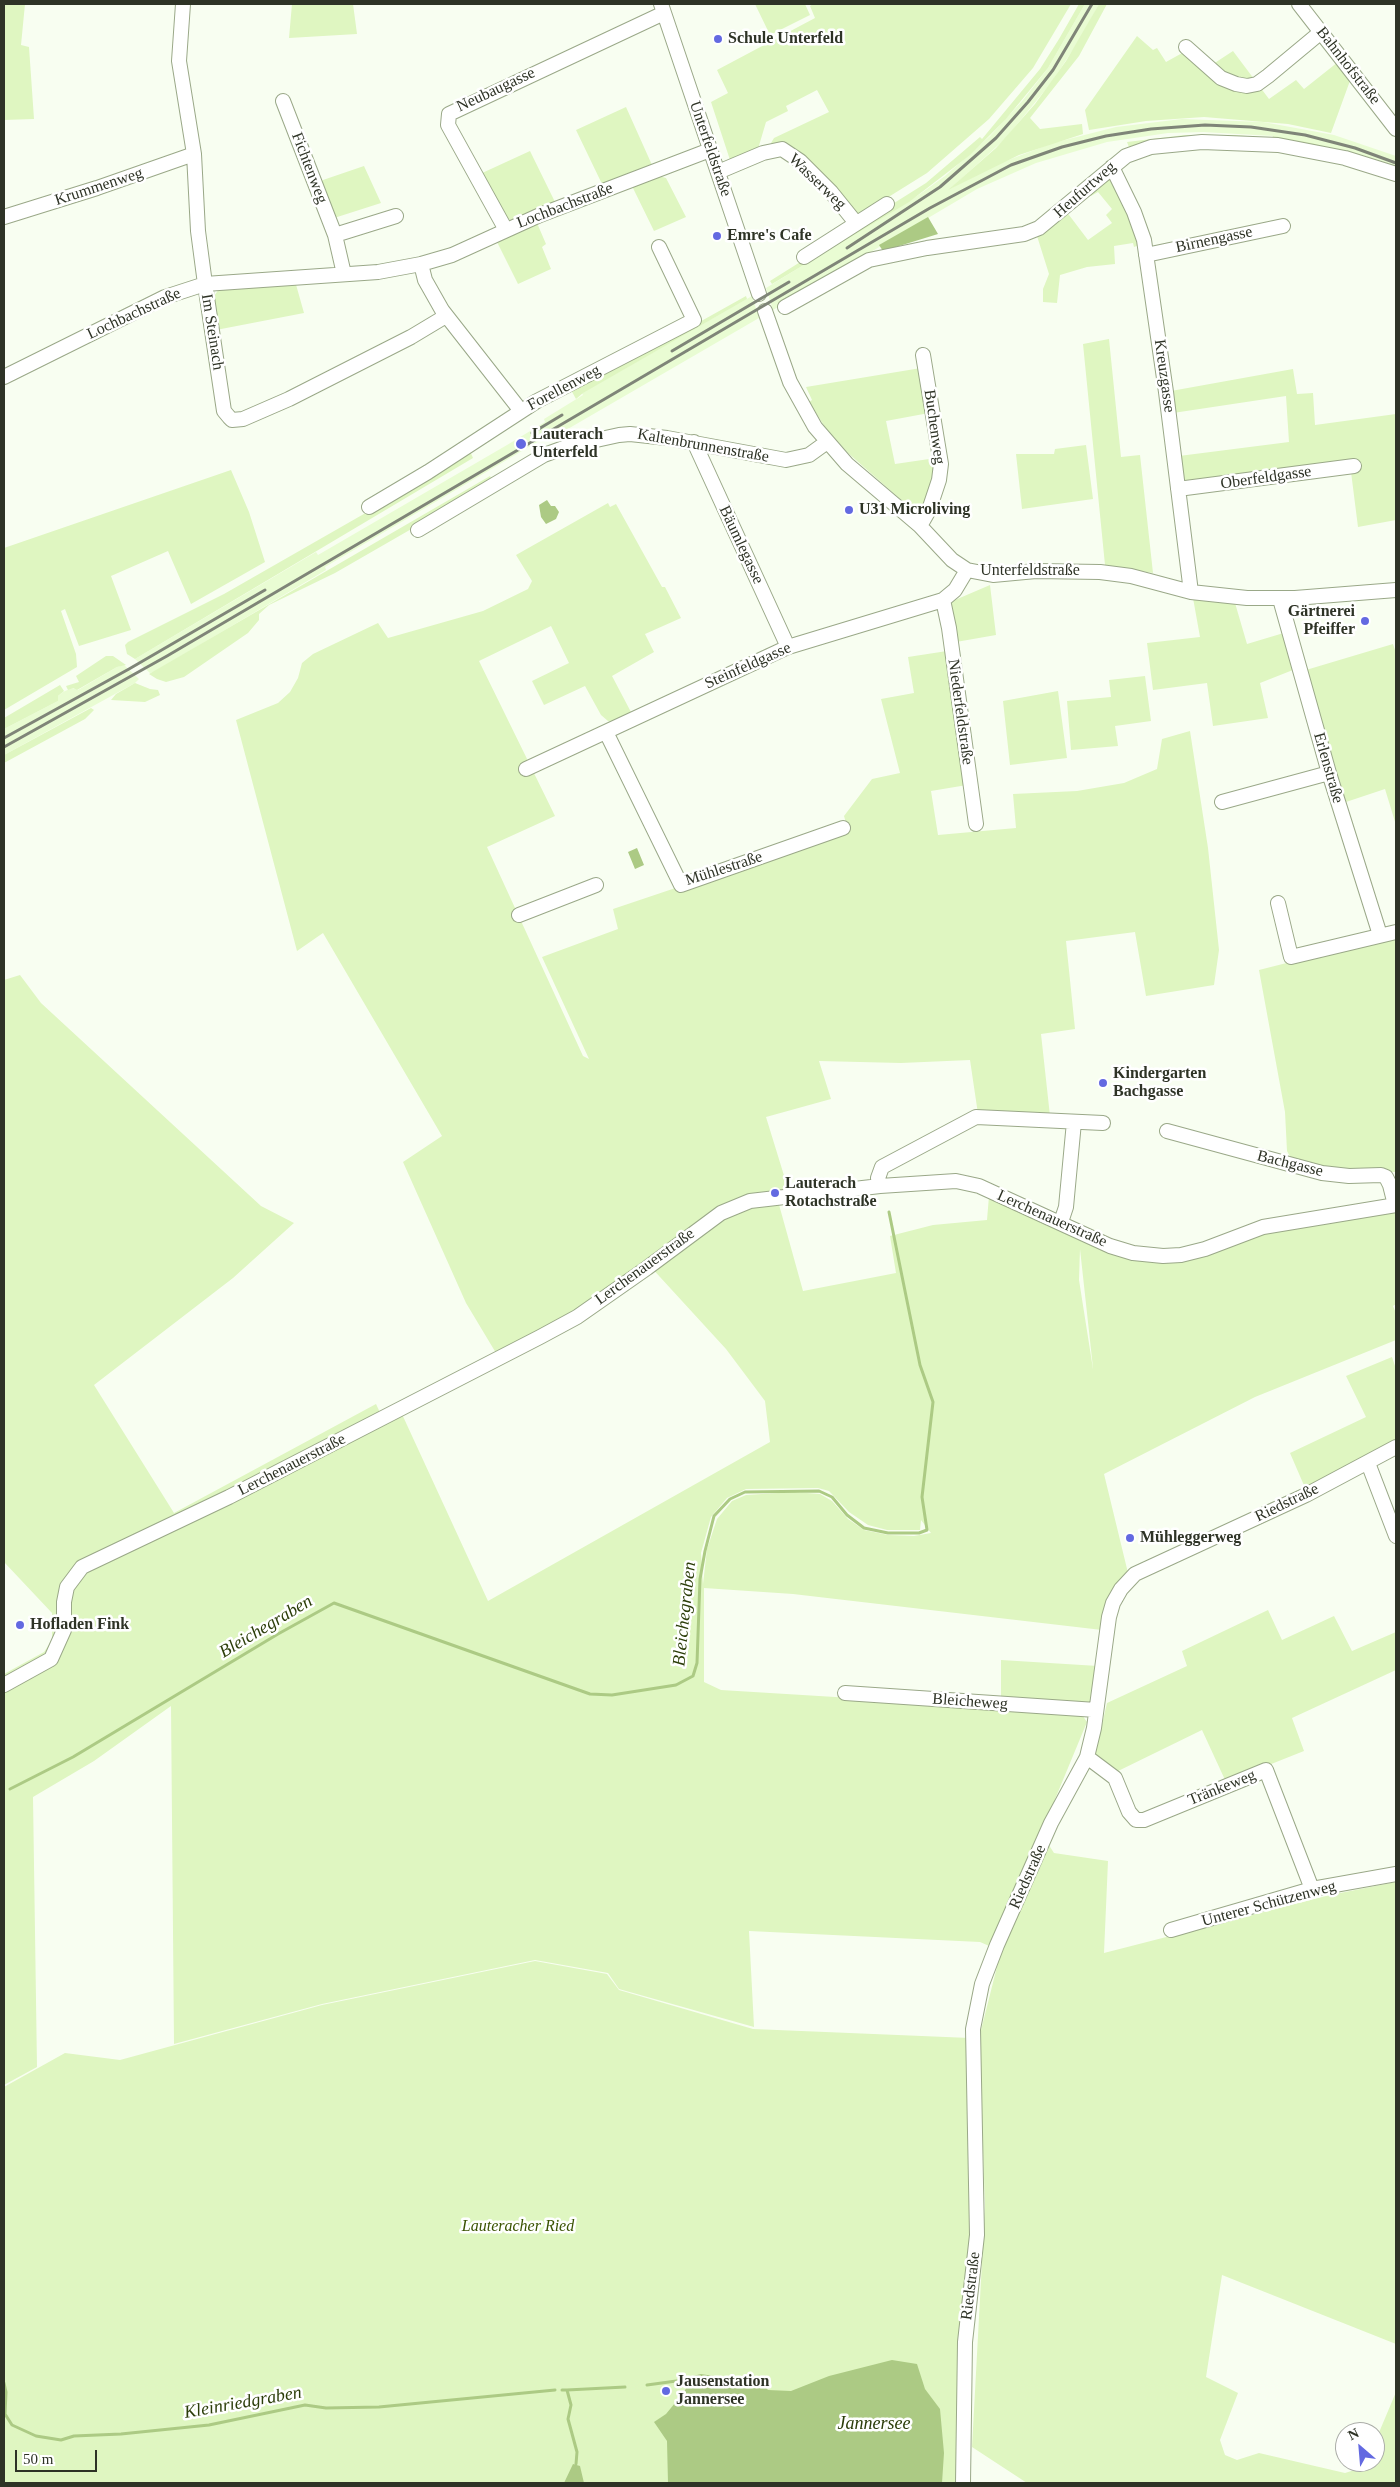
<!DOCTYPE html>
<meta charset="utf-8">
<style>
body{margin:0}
#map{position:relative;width:1400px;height:2487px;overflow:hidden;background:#f8fef1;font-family:"Times New Roman",serif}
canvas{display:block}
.frame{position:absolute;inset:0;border:5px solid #2e3326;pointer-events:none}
.north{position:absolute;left:1335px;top:2422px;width:50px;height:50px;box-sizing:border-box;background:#fff;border:1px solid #abada8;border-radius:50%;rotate:333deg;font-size:14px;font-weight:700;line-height:20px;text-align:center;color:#2e3326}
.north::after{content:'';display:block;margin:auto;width:18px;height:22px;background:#6369e1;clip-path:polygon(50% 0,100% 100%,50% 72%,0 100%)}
.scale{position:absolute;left:15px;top:2450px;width:82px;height:22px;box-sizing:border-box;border:2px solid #2e3326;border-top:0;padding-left:6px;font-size:15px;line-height:18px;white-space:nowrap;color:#2e3326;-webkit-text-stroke:4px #fff;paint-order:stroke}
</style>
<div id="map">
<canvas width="1400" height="2487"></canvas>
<div class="frame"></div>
<div class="north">N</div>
<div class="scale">50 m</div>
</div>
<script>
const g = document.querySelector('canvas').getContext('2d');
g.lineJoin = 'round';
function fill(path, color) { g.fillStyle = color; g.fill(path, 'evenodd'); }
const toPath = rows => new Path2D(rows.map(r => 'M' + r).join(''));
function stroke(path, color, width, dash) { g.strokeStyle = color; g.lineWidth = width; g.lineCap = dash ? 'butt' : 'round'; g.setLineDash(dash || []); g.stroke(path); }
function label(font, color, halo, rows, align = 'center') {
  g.font = font + ' "Times New Roman",serif'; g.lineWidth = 5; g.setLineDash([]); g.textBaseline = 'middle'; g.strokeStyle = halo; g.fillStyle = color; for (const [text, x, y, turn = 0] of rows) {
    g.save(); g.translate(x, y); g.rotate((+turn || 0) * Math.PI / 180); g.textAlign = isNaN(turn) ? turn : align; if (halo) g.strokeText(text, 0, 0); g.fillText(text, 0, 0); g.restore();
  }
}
fill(toPath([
 [1085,4,1099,4,1080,39,1051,83,1005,139,951,188,1003,162,1053,143,1116,127,1182,119,1263,122,1334,135,1396,156,1396,170,1273,136,1203,132,1168,133,1107,142,1036,163,977,189,773,310,766,288,920,194,945,176,990,136,1023,100,1048,68],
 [752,296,759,318,554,437,552,433,544,438,325,567,326,570,154,672,150,673,135,659,316,552,318,555,507,445,545,422,544,419,583,395,582,393],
 [124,665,139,679,135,683,4,755,4,729,58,701,57,697,63,692,72,688,78,690,117,667]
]), '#e9fcd3');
fill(toPath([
 [4,4,25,4,21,45,29,47,34,119,4,120],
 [292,4,353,4,357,34,289,38],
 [755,4,805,4,810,15,770,35],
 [813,4,1071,4,1033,68,989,119,927,173,858,216,780,147,771,143,774,138,829,112,817,90,786,106,788,111,766,122,758,149,731,163,711,102,728,93,717,70,815,18,810,6],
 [1079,4,1085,4,1048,68,1006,119,970,155,909,202,772,284,770,281,926,183,980,137,982,139,1040,69,1059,39],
 [1099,4,1107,4,1079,56,1030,118,1040,129,1082,124,1083,134,1019,155,948,190,996,148,1035,104,1066,61],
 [1137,36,1153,50,1157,48,1166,62,1184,52,1204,70,1233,51,1269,99,1296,80,1304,89,1338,62,1351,78,1331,133,1288,124,1204,117,1146,121,1089,130,1085,110],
 [626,107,652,165,602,184,576,130],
 [1185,135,1235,135,1272,138,1273,136,1312,143,1356,155,1307,146,1130,150,1127,142],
 [530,151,555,202,510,220,505,217,480,174],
 [364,166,381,203,331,219,320,184,323,180],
 [1110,173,1134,219,1139,245,1134,247,1133,243,1114,246,1115,264,1087,267,1060,275,1057,303,1043,302,1043,289,1049,274,1037,236,1066,211,1088,240,1112,223,1106,215,1112,209,1098,192,1091,196,1087,191],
 [659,176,666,178,686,217,654,231,632,186],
 [537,223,546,244,542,247,551,269,518,284,496,240],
 [295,281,304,313,216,330,212,299,219,289],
 [746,296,747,299,583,393,576,399,570,388,687,329],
 [1109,339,1121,457,1140,455,1153,573,1105,565,1083,344],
 [921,368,929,413,886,421,895,464,936,458,936,476,920,513,916,513,848,453,825,427,809,402,812,400,806,387],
 [1293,369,1297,394,1313,393,1315,425,1396,414,1396,520,1358,527,1350,464,1182,486,1179,456,1289,442,1286,396,1173,413,1171,391],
 [1086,445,1093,499,1022,509,1016,454,1054,454,1055,449],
 [469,449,473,458,135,659,127,654,125,645,128,642,224,594,390,499],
 [231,470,249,512,265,562,191,604,168,551,111,576,131,630,79,646,65,609,61,611,76,654,77,667,4,710,4,548],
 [490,476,493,482,335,573,269,605,259,614,259,620,248,633,184,677,166,682,157,679,149,674],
 [608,503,610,507,616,504,662,587,665,587,681,618,645,634,654,652,612,676,632,714,611,722,608,721,601,715,585,686,544,705,532,681,569,663,551,626,479,661,555,816,487,847,583,1056,589,1059,542,957,618,929,613,909,848,830,844,816,872,779,900,773,881,699,914,693,908,657,947,651,967,785,931,791,938,835,1016,828,1013,794,1077,791,1124,783,1157,769,1162,739,1190,731,1208,848,1219,950,1214,985,1146,996,1135,932,1066,941,1075,1029,1041,1034,1050,1116,978,1114,970,1060,901,1063,819,1061,831,1099,766,1117,790,1195,778,1201,803,1291,896,1273,890,1236,933,1225,987,1220,989,1196,1142,1257,1261,1231,1396,1212,1396,1304,1393,1306,1396,1313,1396,1340,1255,1397,1104,1474,1128,1573,1102,1630,793,1594,704,1588,704,1682,721,1690,1080,1712,1087,1722,1041,1833,1054,1853,1108,1861,1104,1953,1330,1895,1396,1882,1396,2344,1222,2275,1206,2377,1238,2393,1220,2440,1225,2455,1237,2460,1259,2453,1345,2473,1364,2467,1366,2462,1375,2462,1375,2442,1396,2392,1396,2483,1027,2483,972,2447,985,2206,979,2038,1001,1951,980,1942,749,1931,754,2027,619,1989,608,1973,535,1960,322,2004,174,2044,171,1706,94,1761,33,1797,37,2067,4,2085,4,1674,44,1652,52,1640,52,1613,4,1562,4,980,20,975,41,1003,261,1206,294,1223,233,1278,94,1385,174,1513,376,1404,384,1421,401,1412,488,1601,770,1442,765,1401,726,1349,649,1265,502,1363,466,1303,403,1162,442,1136,323,933,297,951,236,720,278,703,290,692,298,678,302,663,313,654,378,623,388,638,483,611,528,589,532,581,516,555],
 [1080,1249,1093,1368,1093,1369,1079,1280],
 [818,1488,829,1491,849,1512,868,1525,887,1530,920,1530,921,1520,931,1533,914,1536,888,1535,864,1530,848,1519,832,1501,820,1494,794,1492,746,1495,732,1501,717,1519,707,1549,703,1584,701,1553,711,1517,727,1498,746,1489],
 [990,585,996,635,956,642,948,603],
 [1193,598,1235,603,1247,644,1287,632,1298,668,1260,683,1268,718,1213,726,1207,683,1153,690,1147,643,1200,637],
 [1393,644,1396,653,1396,825,1385,789,1346,802,1306,670],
 [106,656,113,656,126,665,117,667,77,690,73,688,68,690,66,686,79,682,76,676],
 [1145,676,1151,721,1115,726,1118,746,1071,750,1067,701,1111,697,1109,680],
 [135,683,150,689,158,690,160,695,145,702,111,700,116,694],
 [60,685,64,691,58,696,58,701,4,729,4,718],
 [1058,691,1067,758,1010,765,1003,701],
 [91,708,94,710,85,719,4,763,4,755],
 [1385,938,1395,938,1396,941,1396,1172,1343,1171,1293,1162,1287,1151,1285,1112,1259,970],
 [1392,1357,1396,1369,1396,1441,1306,1490,1290,1453,1366,1417,1346,1376],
 [1268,1610,1282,1640,1334,1616,1352,1651,1396,1632,1396,1670,1292,1718,1304,1751,1226,1782,1202,1730,1114,1773,1095,1755,1107,1703,1187,1666,1182,1651],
 [1001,1660,1098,1666,1093,1701,1087,1705,1001,1698],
 [535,1961,607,1974,619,1990,753,2029,970,2038,982,2206,960,2483,4,2483,4,2087,65,2053,120,2060,322,2005]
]), '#dff6c1');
fill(toPath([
 [928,217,938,234,883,251,879,245],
 [547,500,551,506,555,506,559,512,556,519,546,524,541,517,539,505],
 [637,848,644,865,635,869,628,852],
 [892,2360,917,2364,925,2389,940,2409,944,2453,942,2483,668,2483,667,2441,654,2422,666,2414,684,2392,693,2376,701,2374,726,2378,755,2376,768,2390,791,2391,829,2376],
 [573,2464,580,2466,584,2483,564,2483]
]), '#acca84');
stroke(toPath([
 [10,1789,73,1757,278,1634,334,1603,590,1694,612,1695,676,1685,693,1676,697,1663,700,1579,705,1551,714,1516,730,1499,745,1492,819,1491,832,1497,847,1515,864,1528,888,1533,919,1533,927,1530,922,1497,933,1402,920,1365,889,1212],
 [4,2383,6,2392,5,2414,12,2425,36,2436,61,2440,74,2436,121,2434,209,2425,305,2405,326,2408,379,2407,555,2390],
 [647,2385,691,2379],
 [562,2390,567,2390,571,2405,568,2419,577,2452,576,2464],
 [567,2390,625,2387]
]), '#acca84', 3);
const minor = toPath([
 [183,4,179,61,194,154,198,231,205,284,224,411,229,417,232,420,243,419,289,399,411,337,446,316],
 [661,4,759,294],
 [1299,4,1396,129],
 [1186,47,1221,78,1236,84,1247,86,1257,84,1268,76,1321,32],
 [283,101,335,235,344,274],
 [1112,167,1134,212,1144,240,1166,392,1191,592],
 [718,172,763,153,782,149,800,161,831,192,856,223],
 [4,217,97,188,194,154],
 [506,230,448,125,449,114,664,13],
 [335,235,396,216],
 [1146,255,1283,226],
 [804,257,887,204],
 [421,264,425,280,442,310,521,411],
 [785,307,869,260,927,248,1024,234,1039,228,1126,156,1151,147,1202,142,1278,145,1345,158,1396,174],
 [765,311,790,382,815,427,847,464,920,526,952,560,967,570,993,575,1036,571,1100,572,1131,576,1191,592,1247,598,1295,598,1396,590],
 [4,377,165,297,205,284,378,272,421,264,452,255,540,215,710,150],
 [694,442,788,647],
 [1178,489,1354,466],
 [369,507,428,472,537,401,694,320,659,247],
 [920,526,929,510,939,480,941,464,923,355],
 [418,530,544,455,569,446,619,435,630,434,667,438,786,460,809,455,827,442],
 [1280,599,1329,773,1380,935],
 [943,600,949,628,976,824],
 [606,732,681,885,843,828],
 [526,769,788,647,943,600,955,590,967,570],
 [1222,802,1329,773],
 [1278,903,1291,957,1396,932],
 [519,915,596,885],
 [1167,1131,1322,1173,1349,1176,1381,1175,1386,1177,1390,1185,1395,1205],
 [880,1186,878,1178,882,1167,976,1117,1103,1123],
 [1061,1222,1066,1207,1074,1122],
 [1368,1463,1396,1536],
 [4,1685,51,1659,64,1630,64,1602,67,1587,82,1567,229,1497,540,1337,577,1317,647,1268,721,1213,750,1201,880,1186,956,1181,979,1186,1110,1246,1133,1253,1163,1256,1181,1255,1205,1249,1263,1227,1396,1205],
 [845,1693,1096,1710],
 [1087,1757,1115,1778,1129,1812,1136,1820,1144,1820,1266,1770,1312,1889],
 [1171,1930,1312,1889,1396,1874],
 [963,2483,965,2342,977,2235,973,2029,982,1984,997,1945,1051,1823,1087,1757,1094,1728,1109,1617,1113,1603,1121,1589,1135,1574,1306,1495,1396,1447]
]);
stroke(minor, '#9aa888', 16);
stroke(minor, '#fff', 14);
stroke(toPath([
 [847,248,940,187,996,138,1028,102,1053,70,1092,4],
 [672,351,789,282],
 [532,433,562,415],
 [4,738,129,669,265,590],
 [4,747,167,656,930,208,1011,165,1062,147,1106,136,1151,129,1205,125,1251,127,1305,135,1355,148,1396,163]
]), '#7f8578', 3);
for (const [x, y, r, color] of [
 [718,39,5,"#6369e1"],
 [717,236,5,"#6369e1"],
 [521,444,6,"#6369e1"],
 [849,510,5,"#6369e1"],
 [1365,621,5,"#6369e1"],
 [1103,1083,5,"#6369e1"],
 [775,1193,5,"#6369e1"],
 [1130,1538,5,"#6369e1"],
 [20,1625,5,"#6369e1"],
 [666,2391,5,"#6369e1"]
]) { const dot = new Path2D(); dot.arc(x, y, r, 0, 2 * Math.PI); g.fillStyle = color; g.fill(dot); stroke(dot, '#fff', 2); }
label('bold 16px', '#2e3326', '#fff', [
 ["Schule Unterfeld",728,39],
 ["Emre's Cafe",727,236],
 ["Lauterach",532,435],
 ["Unterfeld",532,453],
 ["U31 Microliving",859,510],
 ["Gärtnerei",1355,612,"right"],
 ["Pfeiffer",1355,630,"right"],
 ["Kindergarten",1113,1074],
 ["Bachgasse",1113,1092],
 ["Lauterach",785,1184],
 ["Rotachstraße",785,1202],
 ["Mühleggerweg",1140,1538],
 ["Hofladen Fink",30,1625],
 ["Jausenstation",676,2382],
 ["Jannersee",676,2400]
], 'left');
label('16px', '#2e3326', '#fff', [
 ["Bahnhofstraße",1348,66,52],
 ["Neubaugasse",496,90,-25],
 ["Unterfeldstraße",710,149,71],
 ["Fichtenweg",309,168,69],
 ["Wasserweg",817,182,44],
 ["Krummenweg",99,187,-18],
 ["Heufurtweg",1085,190,-41],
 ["Lochbachstraße",565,206,-21],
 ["Birnengasse",1214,240,-12],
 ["Lochbachstraße",134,314,-25],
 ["Im Steinach",212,332,81],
 ["Kreuzgasse",1164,376,82],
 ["Forellenweg",564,388,-28],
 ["Buchenweg",934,427,82],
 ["Kaltenbrunnenstraße",703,446,10],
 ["Oberfeldgasse",1266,478,-8],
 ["Bäumlegasse",741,545,65],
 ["Unterfeldstraße",1030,571],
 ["Steinfeldgasse",748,666,-24],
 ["Niederfeldstraße",960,712,82],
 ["Erlenstraße",1328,768,74],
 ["Mühlestraße",724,869,-18],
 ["Bachgasse",1290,1164,14],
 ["Lerchenauerstraße",1052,1219,24],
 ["Lerchenauerstraße",645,1267,-36],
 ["Lerchenauerstraße",292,1465,-27],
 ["Riedstraße",1287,1503,-26],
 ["Bleicheweg",970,1702,4],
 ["Tränkeweg",1222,1788,-22],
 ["Riedstraße",1028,1877,-66],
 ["Unterer Schützenweg",1269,1904,-15],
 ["Riedstraße",971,2286,-83]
]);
label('italic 16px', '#395201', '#fff', [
 ["Lauteracher Ried",518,2227]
]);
label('italic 18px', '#2b3d09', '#fff', [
 ["Bleichegraben",685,1614,-84],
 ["Bleichegraben",266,1627,-31],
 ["Kleinriedgraben",243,2403,-10],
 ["Jannersee",874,2424]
]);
</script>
